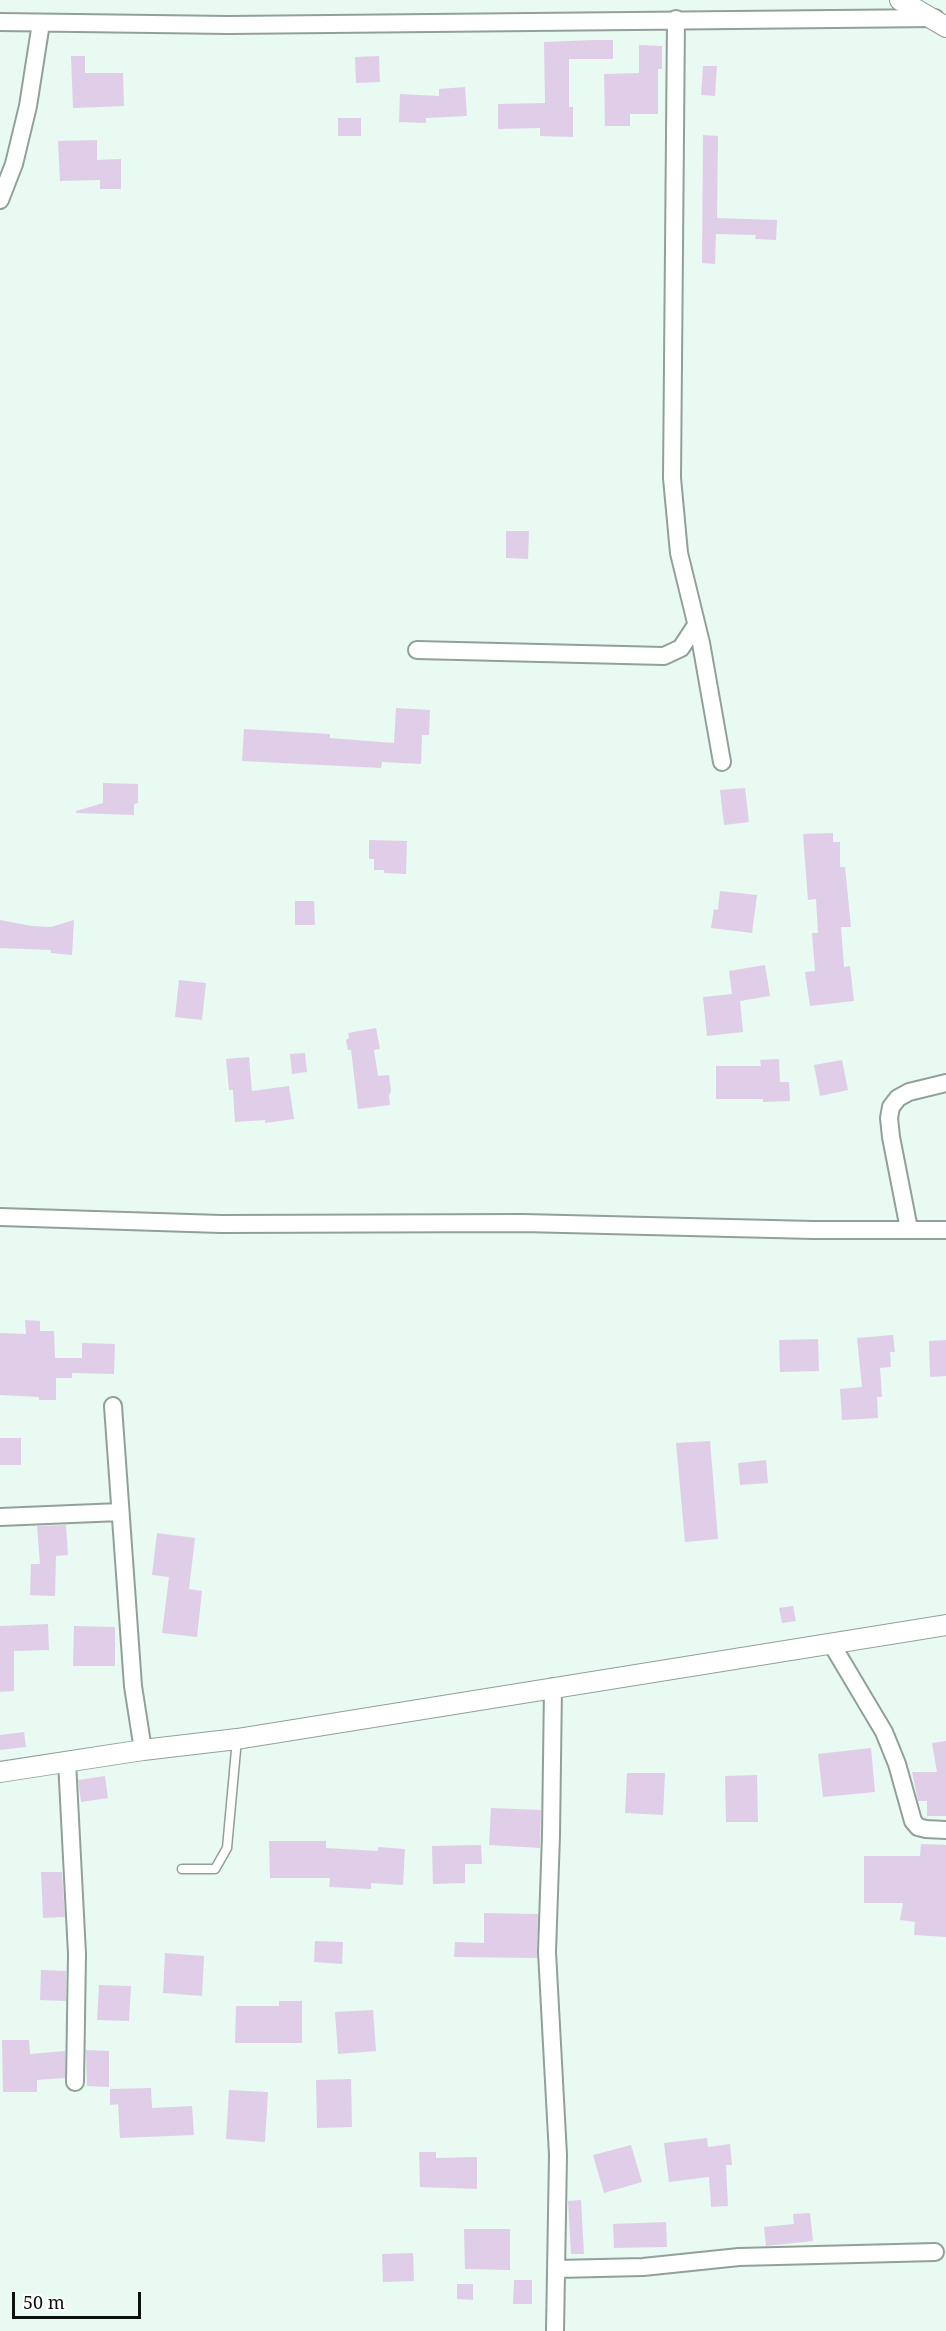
<!DOCTYPE html>
<style>
body{margin:0}
#map{position:relative;width:946px;height:2331px;overflow:hidden;background:#e8faf1;font-family:"Noto Serif",serif}
canvas{display:block}
.scale{position:absolute;left:12px;top:2292px;width:129px;height:27px;box-sizing:border-box;border:3px solid #0b110e;border-top:0;padding-left:8px;font-size:18px;line-height:21px;white-space:nowrap;color:#0b110e;-webkit-text-stroke:4px #fff;paint-order:stroke}
</style>
<div id="map">
<canvas width="946" height="2331"></canvas>
<div class="scale">50 m</div>
</div>
<script>
const g = document.querySelector('canvas').getContext('2d');
g.lineJoin = 'round';
function fill(path, color) { g.fillStyle = color; g.fill(path, 'evenodd'); }
const toPath = rows => new Path2D(rows.map(r => 'M' + r).join(''));
function stroke(path, color, width, dash) { g.strokeStyle = color; g.lineWidth = width; g.lineCap = dash ? 'butt' : 'round'; g.setLineDash(dash || []); g.stroke(path); }
fill(toPath([
 [594,40,613,40,613,59,569,59,569,107,573,107,573,137,540,136,540,128,498,129,498,104,545,103,544,42],
 [639,45,662,46,662,69,658,69,658,114,630,114,630,126,605,126,604,74,639,73],
 [71,56,85,56,85,73,123,73,124,106,73,108],
 [379,56,380,82,356,83,355,57],
 [703,66,717,66,715,96,701,95],
 [465,87,467,116,426,118,426,123,399,122,400,94,439,96,439,89],
 [338,118,361,118,361,136,338,136],
 [703,135,718,136,717,218,777,220,776,240,755,239,756,235,716,234,715,264,702,263],
 [97,140,97,160,121,159,121,189,100,189,100,180,60,181,58,141],
 [506,531,529,531,528,559,506,558],
 [396,708,430,710,429,735,422,735,421,764,382,762,381,768,242,761,244,729,330,734,330,738,394,743],
 [103,783,138,784,138,803,134,804,134,815,76,813,76,811,103,803],
 [745,788,749,822,724,825,720,790],
 [833,833,833,842,840,842,840,867,845,867,851,927,841,927,844,967,850,966,854,1001,810,1006,805,972,815,971,812,933,818,933,816,899,808,900,803,834],
 [369,840,407,841,406,874,384,873,384,870,374,870,374,859,369,859],
 [720,891,757,895,752,933,711,928,714,909,718,910],
 [295,901,314,901,315,925,295,925],
 [0,920,32,926,51,927,74,920,72,955,51,953,51,950,0,948],
 [765,965,770,996,740,1001,743,1032,707,1036,703,997,732,994,729,971],
 [179,980,206,983,202,1020,175,1017],
 [376,1028,380,1049,374,1050,378,1076,389,1075,391,1091,389,1096,390,1105,358,1109,351,1050,348,1050,346,1040,349,1038,348,1033],
 [305,1053,307,1072,292,1074,290,1054],
 [249,1057,252,1091,289,1086,294,1119,265,1123,265,1120,235,1122,233,1090,229,1090,226,1059],
 [779,1059,780,1082,789,1082,790,1101,763,1102,763,1099,716,1099,716,1066,761,1066,760,1060],
 [842,1060,848,1090,820,1096,814,1065],
 [25,1320,40,1321,40,1331,54,1331,55,1358,82,1358,82,1343,115,1344,114,1374,72,1373,72,1378,56,1378,56,1400,39,1400,39,1397,0,1395,0,1333,26,1334],
 [893,1335,895,1352,890,1352,891,1367,880,1368,882,1397,877,1397,878,1418,842,1420,840,1389,862,1387,857,1338],
 [818,1339,819,1371,780,1372,779,1340],
 [946,1340,946,1376,930,1377,929,1341],
 [0,1438,21,1438,21,1465,0,1465],
 [710,1441,718,1539,685,1542,676,1443],
 [766,1460,768,1483,740,1485,738,1463],
 [66,1525,68,1555,56,1556,55,1596,30,1595,31,1564,40,1564,37,1526],
 [157,1533,195,1538,189,1589,202,1591,197,1637,162,1633,169,1577,152,1575],
 [793,1606,796,1621,782,1623,779,1608],
 [48,1624,49,1650,14,1651,14,1691,0,1692,0,1626],
 [74,1626,115,1627,115,1666,73,1666],
 [24,1732,26,1747,0,1750,0,1735],
 [946,1741,946,1816,927,1816,927,1801,918,1801,912,1772,937,1772,932,1743],
 [871,1748,875,1792,823,1797,818,1754],
 [627,1773,665,1773,663,1815,625,1813],
 [757,1775,758,1822,726,1822,725,1776],
 [105,1776,108,1798,81,1802,78,1780],
 [491,1808,541,1810,540,1848,489,1845],
 [269,1841,326,1841,326,1848,378,1851,378,1847,405,1849,403,1885,371,1883,371,1889,329,1887,330,1878,270,1878],
 [921,1844,946,1845,946,1937,914,1935,915,1922,900,1920,903,1903,864,1903,864,1856,920,1856],
 [481,1845,482,1864,465,1864,465,1883,433,1884,432,1846],
 [41,1872,62,1872,65,1917,43,1918],
 [484,1913,538,1914,537,1958,454,1957,455,1942,484,1943],
 [315,1941,343,1942,342,1964,314,1962],
 [165,1953,204,1956,202,1996,163,1993],
 [41,1970,66,1971,66,2001,40,2000],
 [99,1985,131,1986,129,2021,97,2020],
 [279,2001,302,2001,302,2043,235,2043,236,2006,279,2006],
 [373,2010,376,2051,338,2054,335,2012],
 [2,2040,29,2040,30,2054,65,2051,65,2078,37,2080,37,2092,3,2092],
 [86,2050,109,2051,109,2087,87,2086],
 [351,2079,352,2127,317,2128,316,2080],
 [151,2088,152,2108,192,2106,194,2135,120,2138,118,2104,110,2105,110,2089],
 [229,2090,268,2092,265,2142,226,2139],
 [707,2138,708,2147,730,2144,732,2165,726,2165,728,2206,711,2207,709,2177,669,2182,664,2143],
 [631,2145,642,2182,604,2193,593,2155],
 [419,2152,436,2152,436,2158,477,2157,477,2189,420,2187],
 [581,2200,584,2254,571,2254,568,2201],
 [810,2213,813,2241,766,2246,764,2227,794,2224,793,2214],
 [666,2222,667,2247,614,2248,613,2224],
 [464,2229,510,2229,510,2270,465,2269],
 [413,2253,414,2281,383,2282,382,2254],
 [514,2280,532,2280,532,2304,513,2304],
 [457,2284,473,2284,473,2300,457,2299]
]), '#e0cee8');
const service = toPath([
 [182,1869,215,1869,227,1848,237,1739]
]);
const minor = toPath([
 [676,19,672,478,679,553,701,643,722,762],
 [0,22,229,25,935,18],
 [0,200,14,164,28,106,41,23],
 [417,650,664,656,681,648,696,625],
 [0,1217,221,1224,523,1223,813,1230,946,1230],
 [909,1229,891,1137,889,1118,891,1107,898,1098,909,1092,946,1083],
 [113,1406,133,1686,143,1750],
 [0,1517,120,1512],
 [831,1643,884,1732,897,1764,913,1821,918,1827,926,1829,946,1830],
 [553,1687,551,1835,547,1952,558,2155,555,2331],
 [67,1761,77,1954,75,2082],
 [557,2269,643,2267,739,2257,935,2252]
]);
const tertiary = toPath([
 [900,0,946,27],
 [0,1772,143,1750,237,1739,946,1625]
]);
stroke(service, '#90a198', 11);
stroke(minor, '#90a198', 20);
stroke(tertiary, '#90a198', 22);
stroke(service, '#fff', 8);
stroke(minor, '#fff', 16);
stroke(tertiary, '#fff', 20);
</script>
